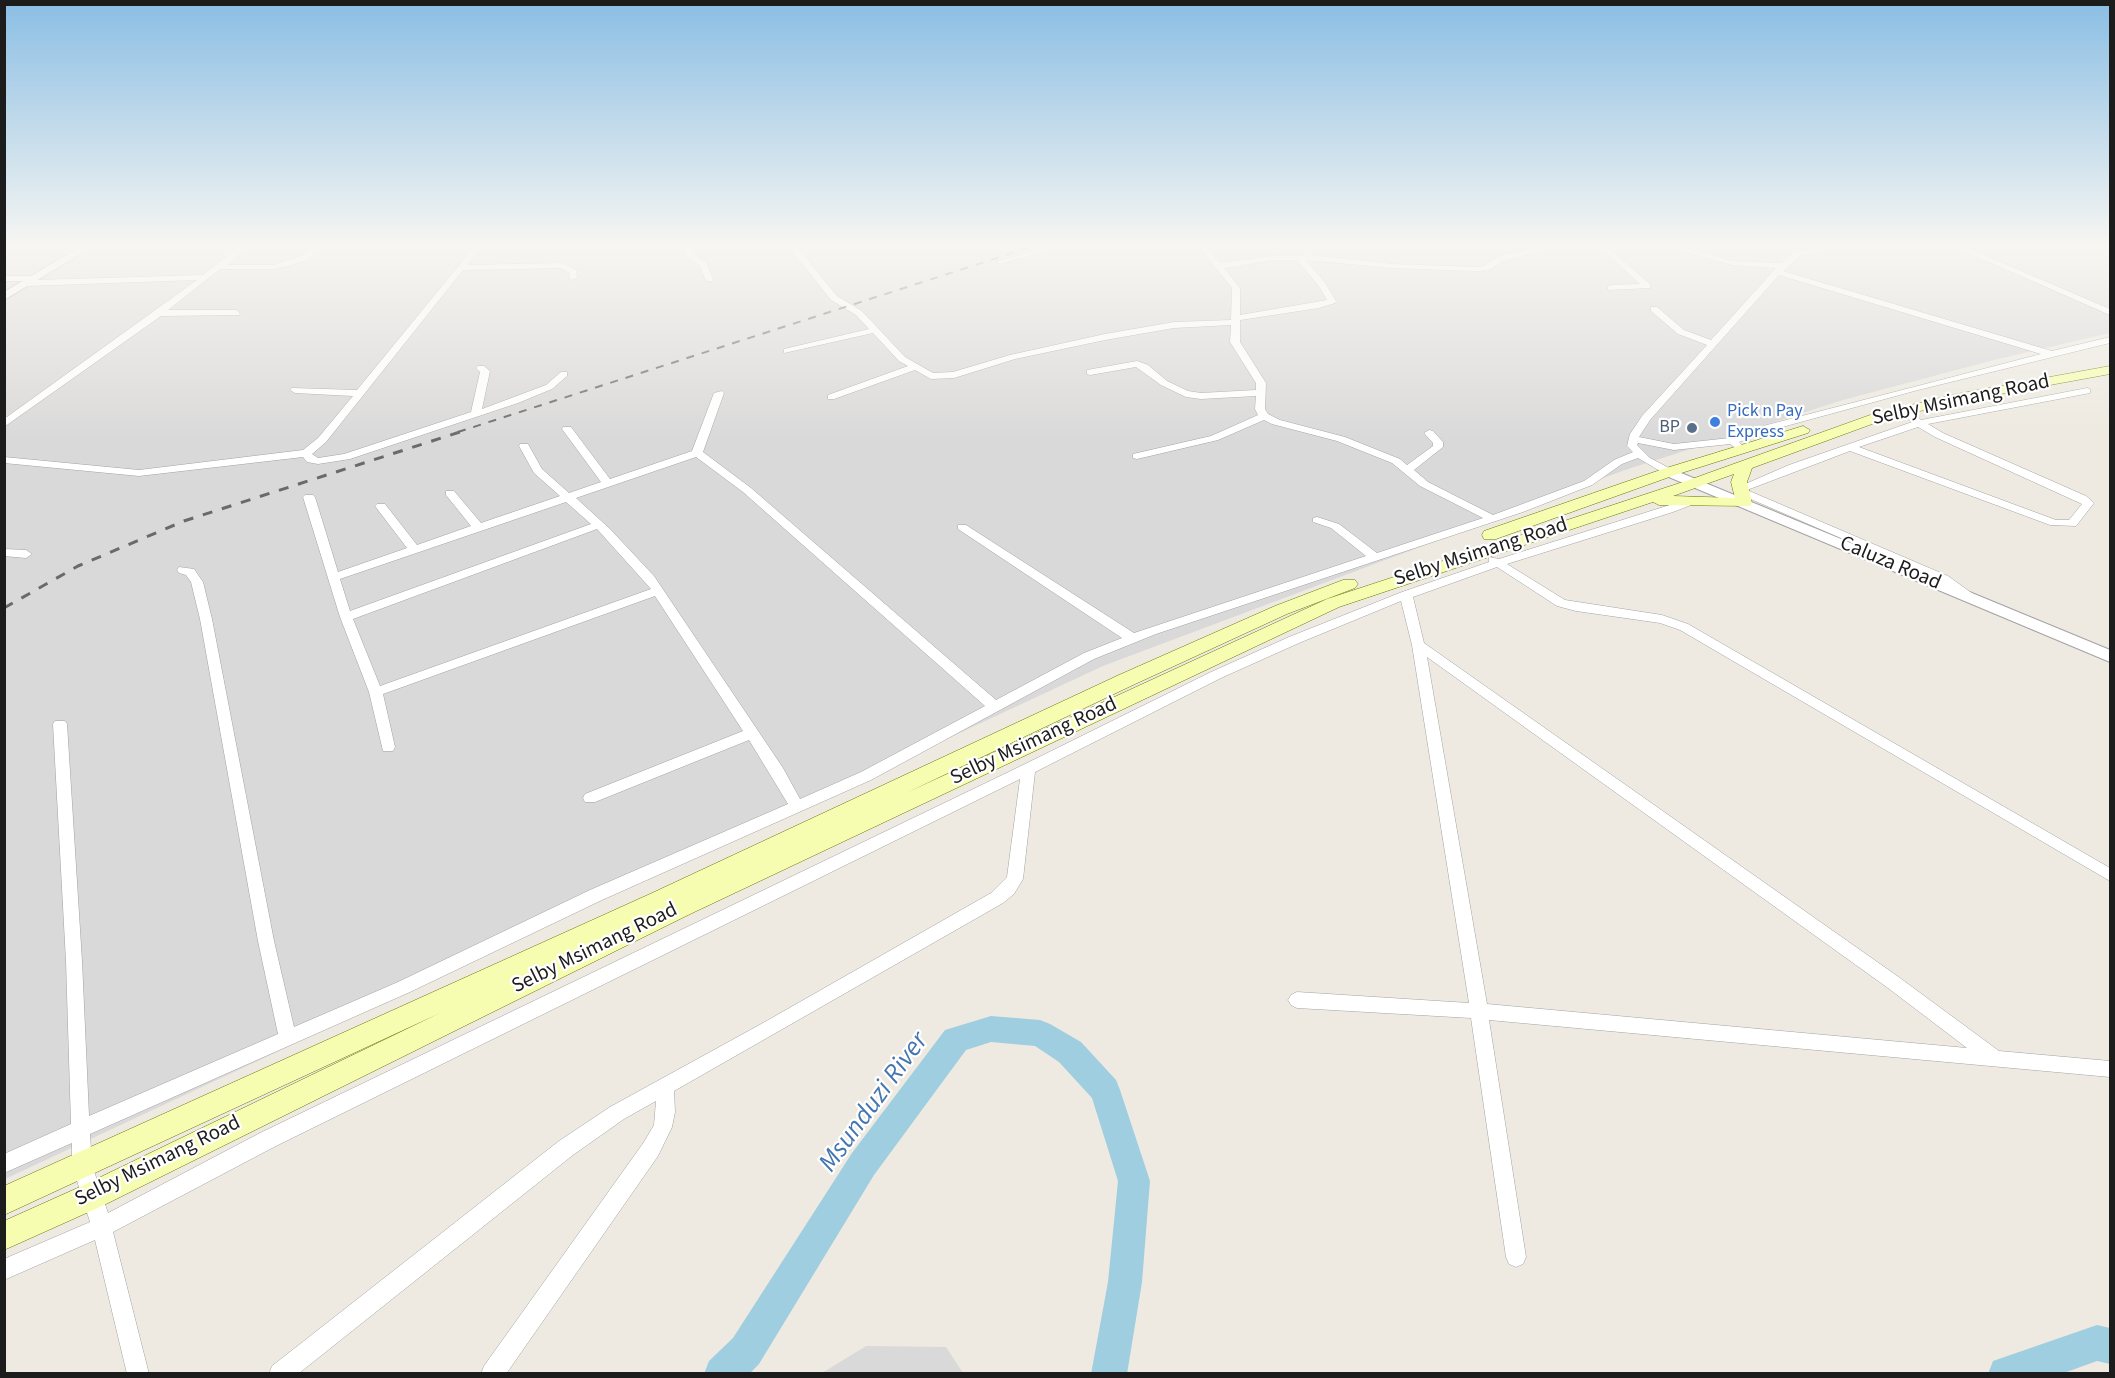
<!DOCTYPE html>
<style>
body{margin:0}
#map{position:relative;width:2115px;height:1378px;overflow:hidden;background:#eeeae1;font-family:"Source Sans 3",sans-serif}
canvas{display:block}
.frame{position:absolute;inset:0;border:6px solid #1c1c1c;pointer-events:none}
</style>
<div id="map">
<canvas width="2115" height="1378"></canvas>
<div class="frame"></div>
</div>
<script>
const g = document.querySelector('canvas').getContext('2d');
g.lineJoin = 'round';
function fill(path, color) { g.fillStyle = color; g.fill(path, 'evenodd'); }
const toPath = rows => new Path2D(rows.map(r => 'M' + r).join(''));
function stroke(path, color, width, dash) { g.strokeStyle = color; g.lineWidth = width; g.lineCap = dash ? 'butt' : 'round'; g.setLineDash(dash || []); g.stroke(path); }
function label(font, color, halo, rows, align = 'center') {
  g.font = font + ' "Source Sans 3",sans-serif'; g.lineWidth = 4.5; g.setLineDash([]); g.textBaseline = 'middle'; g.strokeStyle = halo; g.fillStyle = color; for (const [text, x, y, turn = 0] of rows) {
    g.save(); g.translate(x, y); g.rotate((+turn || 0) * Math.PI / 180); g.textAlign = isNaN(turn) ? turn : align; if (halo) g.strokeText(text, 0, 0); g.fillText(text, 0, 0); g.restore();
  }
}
fill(toPath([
 [4,247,2110,247,2110,333,1998,359,1843,400,1625,470,1103,666,5,1179],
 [866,1346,946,1347,963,1373,822,1373]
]), '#dad9d9');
fill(toPath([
 [991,1016,1040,1020,1050,1024,1081,1042,1116,1080,1120,1090,1150,1181,1142,1282,1127,1374,1091,1374,1108,1282,1118,1181,1092,1098,1059,1062,1035,1046,991,1042,966,1050,874,1175,759,1364,749,1374,704,1374,709,1361,733,1338,852,1153,945,1030,991,1016],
 [2097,1325,2110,1328,2110,1364,2097,1361,2061,1374,1988,1374,1993,1361,2097,1325]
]), '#9ecedf');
const minor = toPath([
 [239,247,248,247,227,265,273,265,301,256,313,247,321,247,307,260,288,266,273,269,220,269,168,310,236,310,240,313,239,315,161,316,4,427,4,419,197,280,27,286,23,283,24,281,4,281,4,276,34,276,37,280,203,275,239,247],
 [474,247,482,247,467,265,563,263,576,270,577,278,570,280,569,273,561,268,463,270,326,442,312,454,318,458,344,454,471,412,480,372,476,368,478,366,484,366,490,371,482,409,546,385,561,372,567,372,567,376,552,389,518,403,350,459,318,464,307,462,303,457,139,476,4,463,4,457,139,470,303,450,318,438,353,396,295,393,290,390,292,388,357,390,474,247],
 [685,247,693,247,693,254,706,262,713,279,712,281,706,281,699,265,686,257,685,247],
 [789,247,797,247,837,296,862,311,905,357,933,373,953,372,1010,355,1105,334,1174,322,1231,320,1232,288,1199,247,1207,247,1220,263,1274,256,1311,255,1392,264,1477,267,1484,266,1497,257,1540,247,1552,247,1551,249,1503,261,1489,270,1477,271,1392,268,1306,260,1326,284,1336,301,1335,303,1319,308,1240,320,1240,342,1266,383,1265,409,1268,414,1280,420,1345,437,1400,459,1407,465,1433,446,1433,443,1424,433,1429,430,1433,431,1443,442,1443,447,1414,470,1428,482,1493,515,1584,481,1614,460,1633,452,1627,446,1630,434,1642,416,1707,345,1678,334,1651,311,1651,307,1657,307,1684,330,1711,340,1776,268,1732,265,1668,247,1680,247,1732,261,1781,263,1794,252,1819,247,1832,247,1831,249,1800,256,1783,271,2052,351,2110,337,2110,343,1918,390,1775,429,1739,442,1746,449,1741,452,1730,444,1674,450,1638,443,1637,445,1650,458,1673,470,1673,474,1665,474,1638,458,1622,464,1592,485,1523,512,1156,634,1094,659,871,780,602,900,410,992,90,1134,92,1165,108,1213,260,1133,1023,765,1211,672,1289,637,1402,592,1489,562,1489,557,1499,559,1695,497,1701,500,1699,502,1673,512,1507,564,1565,600,1662,615,1688,624,2110,868,2110,881,1680,630,1660,623,1576,611,1557,606,1497,567,1413,597,1424,643,1900,978,1999,1051,2110,1061,2110,1077,1489,1020,1526,1257,1523,1264,1516,1267,1509,1264,1506,1257,1471,1018,1297,1008,1291,1005,1288,1000,1291,995,1297,992,1469,1003,1412,645,1401,601,1299,643,1221,678,1035,772,1023,879,1014,894,1003,903,674,1091,675,1112,672,1127,658,1156,506,1374,481,1374,484,1366,644,1142,654,1125,656,1101,624,1119,573,1155,298,1374,269,1374,272,1366,559,1141,610,1107,763,1023,991,893,1007,877,1020,779,274,1147,113,1232,149,1374,127,1374,95,1240,4,1280,4,1259,90,1222,72,1165,72,1143,4,1173,4,1154,71,1124,66,961,53,724,55,721,65,721,67,724,82,961,89,1116,278,1034,258,941,200,619,191,582,186,575,179,573,177,570,179,567,194,569,203,582,212,619,274,941,294,1027,398,982,590,890,788,804,749,740,595,802,585,802,583,798,585,794,743,731,655,596,383,694,395,747,393,751,383,751,369,692,340,617,303,497,305,495,313,495,315,497,338,572,407,548,375,506,377,504,385,504,417,545,471,526,446,495,446,491,454,491,481,523,560,496,534,473,519,446,520,444,528,444,542,469,569,493,601,482,562,429,563,427,571,427,610,479,692,451,714,393,722,391,724,393,703,452,751,488,996,700,1084,653,1122,638,958,529,958,525,966,525,1134,633,1366,556,1331,528,1313,522,1313,518,1317,517,1339,524,1377,553,1483,518,1420,486,1392,463,1337,441,1272,424,1264,420,1218,440,1137,459,1133,458,1133,454,1211,436,1258,415,1255,409,1256,396,1201,399,1186,397,1161,385,1136,367,1090,375,1087,374,1087,370,1137,361,1148,365,1167,381,1188,391,1201,393,1256,390,1256,383,1230,342,1231,325,1174,328,1105,340,1015,359,954,378,931,379,915,370,834,399,828,399,828,395,908,366,899,361,873,333,784,353,784,349,869,329,856,315,831,300,789,247],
 [1274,260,1297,260,1318,285,1327,300,1240,315,1240,288,1224,268,1274,260],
 [1779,275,2041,354,1767,425,1730,438,1674,444,1639,437,1650,420,1779,275],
 [696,457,743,492,985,706,861,772,800,799,783,768,654,576,610,529,576,498,696,457],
 [566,502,591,524,350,611,340,579,566,502],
 [597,529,651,589,380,686,353,619,597,529],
 [1427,657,1888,988,1967,1048,1487,1004,1427,657],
 [995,247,1005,247,1009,250,1005,252,995,247],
 [1046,247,1058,247,1000,264,996,262,1046,247],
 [1600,247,1608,247,1650,284,1650,288,1608,290,1608,286,1611,285,1640,284,1600,247],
 [1955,247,1965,247,2110,309,2110,315,1955,247],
 [2087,388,2090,389,2090,393,1928,424,1943,433,2086,496,2094,503,2076,526,2050,525,1850,451,1747,490,1948,576,1973,594,1975,597,1973,600,1965,600,1940,582,1915,570,1739,494,1736,488,1789,465,1912,422,1901,412,1901,408,1909,408,1921,420,2087,388],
 [1918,427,1935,437,2082,504,2069,520,2056,520,1859,447,1918,427],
 [4,549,26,550,32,554,26,558,4,556,4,549]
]);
const tertiary = toPath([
 [80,247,92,247,4,300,4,292,80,247],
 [1669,468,2110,650,2110,662,1664,475,1662,472,1669,468]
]);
const secondary = toPath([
 [2110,366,2110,374,1957,402,1883,420,1752,468,1747,482,1752,503,1750,506,1659,505,1653,502,1339,607,688,915,102,1206,4,1250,4,1221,82,1186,440,1013,4,1215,4,1186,650,894,1119,675,1275,606,1343,580,1355,580,1358,584,1355,588,1287,614,1133,685,906,793,1327,599,1689,480,1873,414,1957,394,2110,366],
 [1734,474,1731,482,1735,498,1673,496,1734,474],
 [1803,426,1810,430,1808,433,1675,475,1496,539,1484,539,1482,535,1484,531,1663,469,1803,426]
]);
stroke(minor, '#a3a3a3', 1);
stroke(tertiary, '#a3a3a3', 2);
stroke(secondary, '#657600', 1);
fill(minor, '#fff');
fill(tertiary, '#fff');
fill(secondary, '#f7fdb0');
stroke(toPath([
 [458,432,1031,247]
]), '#6a6a6a', 2, [8, 8]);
stroke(toPath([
 [4,608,78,566,184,521,463,431]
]), '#6a6a6a', 3, [10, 10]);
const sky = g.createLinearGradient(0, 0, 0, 440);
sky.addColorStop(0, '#8abee4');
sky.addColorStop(0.56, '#f7f6f2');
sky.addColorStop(1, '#f7f6f200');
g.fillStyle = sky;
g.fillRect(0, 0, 2115, 440);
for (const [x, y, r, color] of [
 [1715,422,6,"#3f7fe0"],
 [1692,428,6,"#5c6f8a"]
]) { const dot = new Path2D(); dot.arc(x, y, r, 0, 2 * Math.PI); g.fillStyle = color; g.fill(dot); stroke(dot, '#fff', 2); }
label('18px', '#366cbe', '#fff', [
 ["Pick n Pay",1727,412],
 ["Express",1727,433]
], 'left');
label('18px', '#4e5e75', '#fff', [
 ["BP",1680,428]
], 'right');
label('21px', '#1c1c1c', '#fff', [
 ["Selby Msimang Road",1961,401,-12],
 ["Selby Msimang Road",1481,553,-18],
 ["Caluza Road",1890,564,23],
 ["Selby Msimang Road",1034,742,-25],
 ["Selby Msimang Road",595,949,-26],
 ["Selby Msimang Road",158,1162,-26]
]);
label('italic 27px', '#4376b1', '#fff', [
 ["Msunduzi River",875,1103,-54]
]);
</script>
